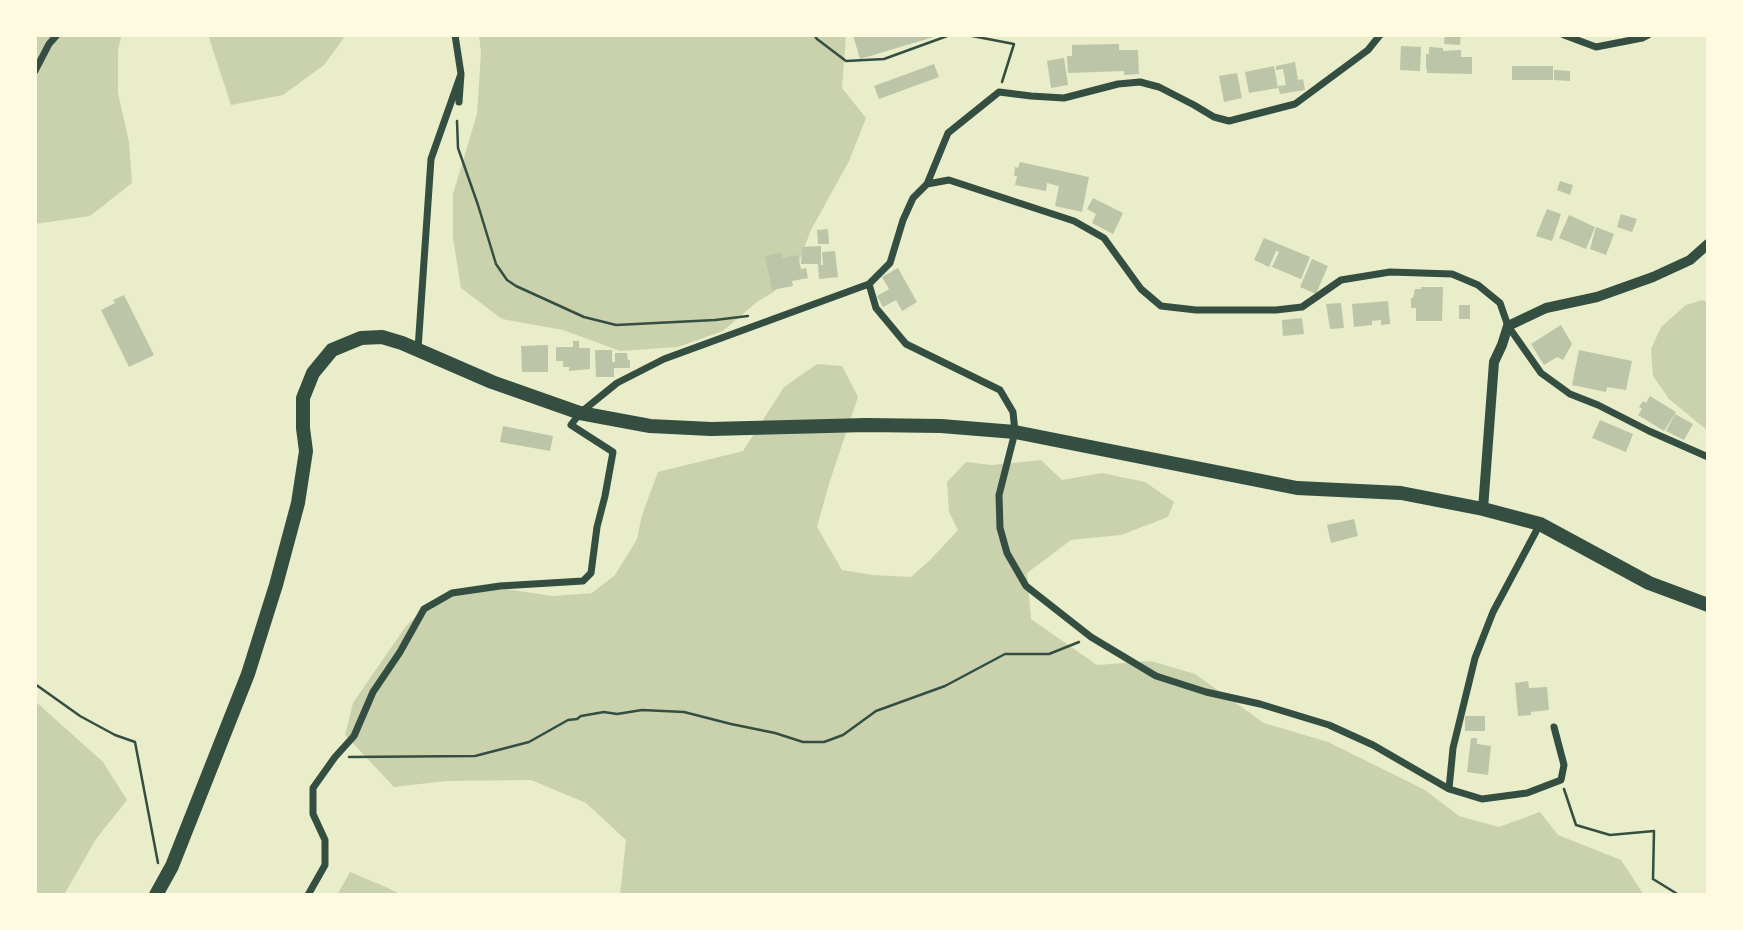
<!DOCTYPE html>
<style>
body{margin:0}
#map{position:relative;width:1743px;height:930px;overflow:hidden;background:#e9edc9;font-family:"Work Sans",sans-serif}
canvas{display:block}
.frame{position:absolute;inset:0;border:37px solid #fefae0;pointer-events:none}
</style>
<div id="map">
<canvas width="1743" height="930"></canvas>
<div class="frame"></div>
</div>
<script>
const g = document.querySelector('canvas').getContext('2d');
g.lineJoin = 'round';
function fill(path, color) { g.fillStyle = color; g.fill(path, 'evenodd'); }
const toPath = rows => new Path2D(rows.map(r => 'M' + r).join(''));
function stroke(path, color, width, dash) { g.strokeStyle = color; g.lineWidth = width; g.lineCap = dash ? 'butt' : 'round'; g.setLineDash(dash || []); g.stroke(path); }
fill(toPath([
 [35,35,122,35,118,49,118,93,129,142,132,183,90,216,35,224],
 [208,35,346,35,324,65,283,95,231,105],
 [479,35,846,35,842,88,866,118,849,161,811,230,793,277,772,293,757,302,723,331,678,347,620,351,563,330,502,319,461,288,453,238,453,194,477,114,481,53],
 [1702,300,1708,302,1708,431,1669,399,1653,376,1651,349,1661,327,1686,305],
 [817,364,842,366,858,397,829,484,817,527,842,570,873,575,911,577,930,560,958,530,949,512,947,482,966,462,992,465,1041,460,1062,480,1102,473,1145,482,1174,502,1168,517,1121,535,1071,540,1027,573,1031,619,1097,665,1151,661,1195,674,1264,723,1328,742,1425,790,1459,816,1499,827,1540,812,1558,835,1621,860,1644,895,620,895,626,840,586,803,531,780,446,781,394,787,345,735,353,703,406,626,428,605,466,590,499,588,553,596,592,593,615,575,637,539,642,515,658,472,743,451,784,387],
 [35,701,103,762,127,800,96,839,64,895,35,895],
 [350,872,388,888,402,895,337,895]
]), '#cad2ad');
fill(toPath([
 [853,35,936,35,937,36,860,59],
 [1445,35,1461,35,1460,45,1444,44],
 [1119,44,1119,50,1138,50,1139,74,1124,75,1124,71,1068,73,1067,56,1072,56,1072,45],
 [1401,46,1421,47,1420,71,1400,70],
 [1429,47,1443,48,1443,51,1461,50,1461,57,1472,57,1472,74,1427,73,1427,69,1426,69,1426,54,1429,54],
 [1064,58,1068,85,1051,88,1047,61],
 [1295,62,1298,80,1303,79,1305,90,1280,94,1278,86,1286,85,1283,69,1276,70,1276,66],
 [934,64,939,77,879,99,874,86],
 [1274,66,1278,88,1249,93,1245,72],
 [1512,66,1553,66,1553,80,1512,80],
 [1554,70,1570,71,1570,81,1554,80],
 [1237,73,1242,98,1224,102,1219,76],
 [1020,162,1089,177,1082,212,1055,206,1059,186,1047,183,1046,191,1015,185,1017,176,1014,176,1015,167,1018,168],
 [1560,181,1573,185,1570,195,1557,190],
 [1093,198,1123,213,1113,234,1092,223,1096,214,1087,209],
 [1547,209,1561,214,1552,241,1536,236],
 [1621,214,1637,219,1632,232,1617,227],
 [1569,215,1595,227,1586,249,1559,238],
 [1596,227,1614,234,1606,255,1590,249],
 [828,229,829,244,818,244,817,230],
 [1264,238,1310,257,1301,279,1272,267,1279,252,1276,251,1269,267,1254,260],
 [821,246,821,265,823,265,822,252,835,251,838,277,819,279,818,264,801,264,802,247],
 [781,252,782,258,798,255,801,269,806,268,808,278,792,281,793,286,772,290,765,256],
 [1312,259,1328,266,1316,294,1300,287],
 [898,268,917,302,902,311,896,300,883,307,877,296,889,289,882,277],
 [1421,287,1443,287,1442,321,1416,321,1416,308,1411,308,1411,298,1413,298,1415,289,1421,289],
 [124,295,154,355,129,367,101,310,115,303,113,300],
 [1388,301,1390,324,1381,325,1381,320,1372,321,1372,325,1354,327,1352,304],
 [1341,303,1344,328,1330,329,1326,304],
 [1459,305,1470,305,1470,319,1459,319],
 [1302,318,1304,334,1283,336,1282,320],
 [1561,325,1572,344,1563,360,1557,357,1544,365,1531,344],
 [573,341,579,341,579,348,590,348,590,369,569,371,569,367,563,367,563,361,556,361,556,347,573,347],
 [548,345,548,372,522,372,521,346],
 [595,350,612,350,612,362,615,362,615,353,627,353,628,360,630,360,630,368,614,368,614,377,596,377],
 [1579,350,1632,361,1626,390,1607,387,1606,392,1572,385],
 [1650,396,1676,412,1664,431,1638,415,1642,409,1639,407,1643,401,1646,403],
 [1675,414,1693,424,1684,440,1666,431],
 [1600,420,1633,434,1626,452,1592,438],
 [503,426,553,436,550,451,500,442],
 [1354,519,1358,536,1331,543,1327,525],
 [1528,681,1529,688,1547,687,1549,710,1531,712,1531,715,1518,716,1515,683],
 [1465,716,1485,716,1485,731,1465,731],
 [1471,738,1477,738,1477,744,1491,746,1488,775,1467,772]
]), '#bcc5a7');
stroke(toPath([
 [814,35,817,39,846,61,884,59,950,35],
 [967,35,1014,44,1002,82],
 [457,121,458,148,478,205,496,264,507,280,516,286,584,317,616,325,715,320,748,316],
 [35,684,80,716,115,735,135,742,158,863],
 [349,757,475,756,529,742,568,720,577,719,581,716,604,712,617,714,642,710,684,712,731,724,775,733,803,742,824,742,843,735,876,711,945,686,1005,654,1049,654,1079,642],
 [1564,789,1576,825,1610,835,1654,831,1653,879,1679,895]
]), '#344e41', 2.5);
stroke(toPath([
 [455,35,461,74,459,102],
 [1564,35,1596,47,1642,38,1648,35],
 [35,71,49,44,57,35],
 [927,184,948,133,999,92,1031,96,1064,98,1118,84,1140,82,1159,87,1194,105,1214,117,1229,121,1295,104,1368,50,1380,35],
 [869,284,876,308,906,344,1000,390,1013,412,1015,432,999,495,1000,528,1007,553,1026,586,1091,637,1156,676,1206,692,1260,704,1329,725,1373,745,1449,789,1453,748,1475,658,1493,612,1540,524],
 [418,349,431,159,461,74],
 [1449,789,1482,799,1527,793,1561,780,1564,765,1554,727],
 [308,895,325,865,325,840,313,814,313,788,335,757,354,736,373,692,400,652,424,609,452,593,500,586,583,581,591,573,597,527,605,496,613,452,571,425,580,413,617,383,664,359,869,284,890,263,903,220,913,198,927,184,949,180,1074,221,1104,238,1141,289,1161,306,1196,310,1276,310,1302,307,1341,280,1390,272,1452,274,1478,285,1500,303,1508,326,1541,373,1570,394,1598,405,1649,431,1708,457]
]), '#344e41', 7);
stroke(toPath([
 [1483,509,1494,362,1502,345,1508,326,1546,308,1597,297,1653,277,1690,260,1708,244]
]), '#344e41', 10);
stroke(toPath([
 [156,895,172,866,248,674,276,585,298,503,306,451,303,428,303,398,313,373,332,350,361,338,382,337,402,343,492,382,580,413,650,426,711,429,866,425,941,426,1015,432,1297,488,1401,493,1483,509,1540,524,1649,583,1708,605]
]), '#344e41', 14);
</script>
